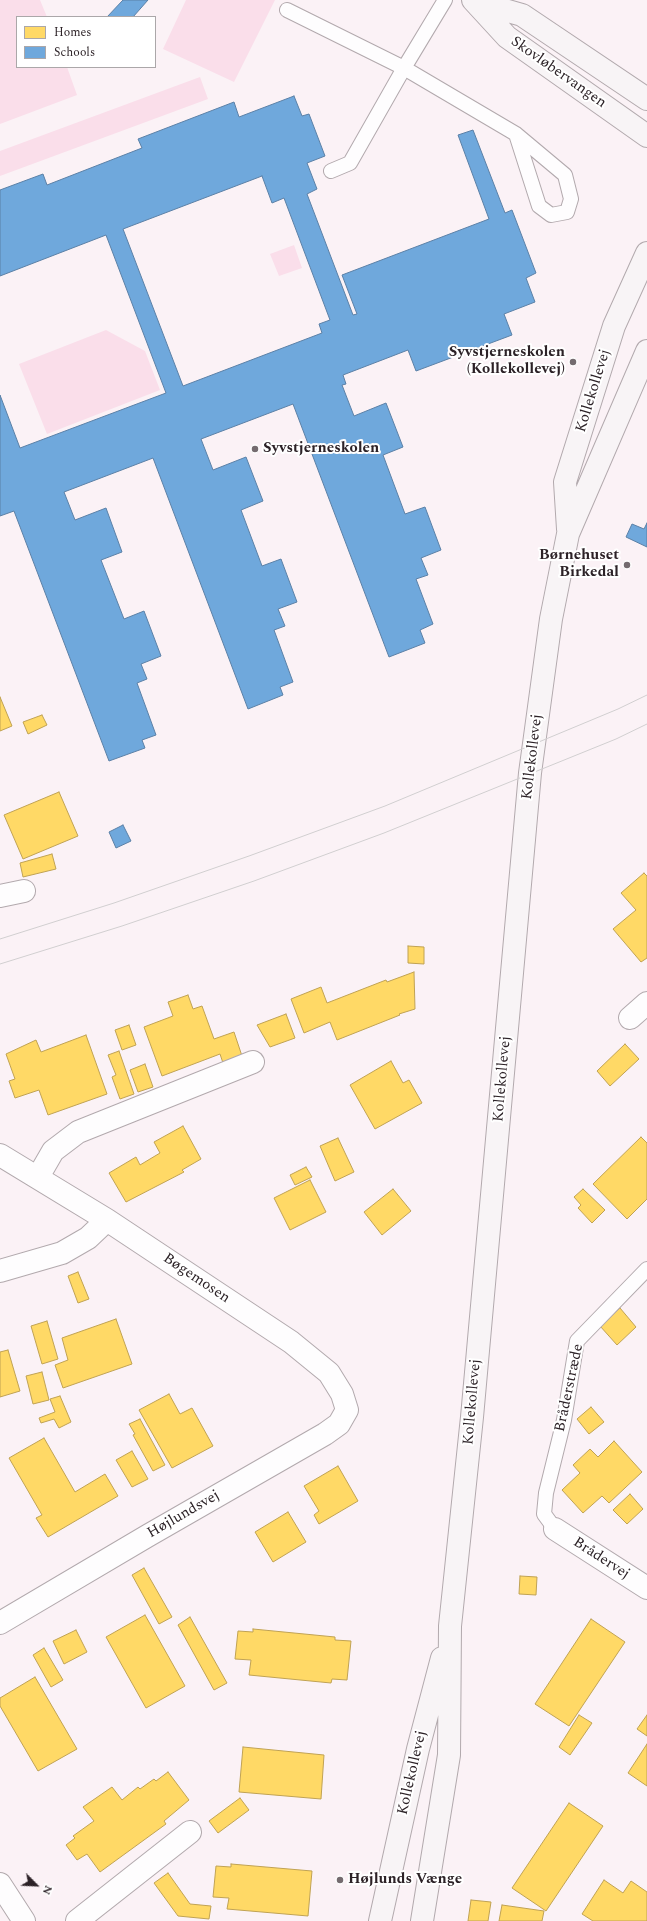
<!DOCTYPE html>
<meta charset="utf-8">
<style>
body{margin:0}
#map{position:relative;width:647px;height:1921px;overflow:hidden;background:#fbf2f6;font-family:Spectral,serif}
canvas{display:block}
.legend{position:absolute;left:16px;top:16px;width:140px;height:52px;box-sizing:border-box;background:#fff;border:1px solid #aba7a9;margin:0;padding:5px 7px;list-style:none;font-size:12px;color:#2c2227}
.legend li{display:flex;align-items:center;gap:8px;height:20px}
.legend b{width:20px;border:1px solid #aba7a9}
.north{position:absolute;left:16px;top:1865px;width:40px;height:40px;-webkit-text-stroke:3px #fff;paint-order:stroke;rotate:114deg;font-size:11px;font-weight:700;line-height:16px;text-align:center;color:#2c2227}
.north::after{content:'';display:block;margin:auto;width:14px;height:18px;background:#2c2227;clip-path:polygon(50% 0,100% 100%,50% 72%,0 100%)}
</style>
<div id="map">
<canvas width="647" height="1921"></canvas>
<ul class="legend">
<li><b style="height:11px;background:#ffd966"></b>Homes</li>
<li><b style="height:11px;background:#6fa8dc"></b>Schools</li>
</ul>
<div class="north">N</div>
</div>
<script>
const g = document.querySelector('canvas').getContext('2d');
g.lineJoin = 'round';
function fill(path, color) { g.fillStyle = color; g.fill(path, 'evenodd'); }
const toPath = rows => new Path2D(rows.map(r => 'M' + r).join(''));
function stroke(path, color, width, dash) { g.strokeStyle = color; g.lineWidth = width; g.lineCap = dash ? 'butt' : 'round'; g.setLineDash(dash || []); g.stroke(path); }
function label(font, color, halo, rows, align = 'center') {
  g.font = font + ' Spectral,serif'; g.lineWidth = 4; g.setLineDash([]); g.textBaseline = 'middle'; g.strokeStyle = halo; g.fillStyle = color; for (const [text, x, y, turn = 0] of rows) {
    g.save(); g.translate(x, y); g.rotate((+turn || 0) * Math.PI / 180); g.textAlign = isNaN(turn) ? turn : align; if (halo) g.strokeText(text, 0, 0); g.fillText(text, 0, 0); g.restore();
  }
}
fill(toPath([
 [0,0,40,0,47,17,17,17,17,67,67,67,77,95,0,124],
 [186,0,275,0,234,82,163,49],
 [200,77,208,99,0,176,0,151],
 [294,245,302,268,279,276,270,254],
 [106,330,145,351,160,390,47,434,19,364]
]), '#fadeea');
const homes = toPath([
 [0,697,12,726,0,731,0,697],
 [42,715,47,725,28,734,23,722,42,715],
 [59,792,78,836,23,859,4,815,59,792],
 [52,854,56,869,23,877,20,863,52,854],
 [644,873,647,876,647,958,641,962,613,929,636,910,621,893,644,873],
 [408,946,424,947,424,964,408,963,408,946],
 [414,972,415,1009,399,1014,400,1015,337,1040,330,1022,304,1033,291,999,321,987,327,1003,386,980,387,982,414,972],
 [188,995,193,1009,202,1006,214,1039,234,1032,242,1056,223,1063,220,1054,162,1076,144,1027,173,1016,168,1002,188,995],
 [286,1014,295,1038,270,1047,257,1025,286,1014],
 [129,1025,136,1045,122,1050,115,1030,129,1025],
 [86,1035,107,1094,48,1115,39,1090,15,1098,9,1081,15,1079,6,1054,36,1040,41,1052,86,1035],
 [625,1044,639,1059,610,1086,597,1071,625,1044],
 [119,1051,134,1094,120,1099,112,1077,116,1075,108,1055,119,1051],
 [391,1061,403,1083,409,1080,422,1103,375,1129,350,1085,391,1061],
 [145,1064,153,1087,138,1092,130,1070,145,1064],
 [183,1126,201,1159,182,1170,184,1172,126,1202,109,1173,136,1157,140,1165,160,1153,154,1142,183,1126],
 [641,1137,647,1143,647,1199,627,1219,593,1184,641,1137],
 [338,1138,354,1172,335,1181,320,1146,338,1138],
 [306,1167,312,1177,295,1185,290,1175,306,1167],
 [310,1180,326,1212,290,1230,274,1198,310,1180],
 [393,1189,411,1211,382,1235,364,1212,393,1189],
 [583,1189,605,1210,592,1223,578,1208,581,1205,574,1197,583,1189],
 [78,1272,89,1299,78,1303,68,1276,78,1272],
 [620,1308,636,1327,617,1345,600,1326,620,1308],
 [116,1319,132,1364,63,1388,55,1365,68,1360,62,1338,116,1319],
 [47,1321,58,1359,42,1364,31,1326,47,1321],
 [8,1350,20,1391,0,1397,0,1352,8,1350],
 [42,1372,49,1400,33,1404,26,1376,42,1372],
 [169,1394,180,1414,192,1408,213,1446,172,1468,139,1410,169,1394],
 [60,1396,71,1422,59,1428,54,1419,41,1423,39,1418,55,1412,50,1399,60,1396],
 [591,1407,604,1422,589,1434,577,1419,591,1407],
 [140,1419,165,1465,153,1471,133,1435,135,1434,129,1424,140,1419],
 [44,1438,75,1492,105,1474,118,1496,48,1537,36,1518,42,1515,9,1458,44,1438],
 [614,1441,642,1472,609,1503,602,1496,583,1513,562,1490,580,1473,573,1465,590,1449,598,1457,614,1441],
 [132,1451,148,1479,132,1487,116,1460,132,1451],
 [338,1466,358,1501,319,1524,314,1515,319,1511,304,1486,338,1466],
 [630,1494,643,1509,627,1524,613,1510,630,1494],
 [288,1512,306,1542,273,1562,255,1532,288,1512],
 [144,1568,172,1617,159,1624,132,1575,144,1568],
 [520,1576,537,1577,536,1595,519,1594,520,1576],
 [145,1615,185,1686,146,1708,106,1637,145,1615],
 [190,1617,227,1683,214,1690,178,1625,190,1617],
 [591,1619,625,1642,569,1726,535,1704,591,1619],
 [253,1629,335,1637,335,1640,351,1641,347,1680,332,1679,331,1683,249,1675,251,1660,235,1659,238,1631,253,1632,253,1629],
 [76,1630,87,1652,64,1664,53,1641,76,1630],
 [44,1648,63,1680,51,1687,33,1655,44,1648],
 [35,1677,77,1749,38,1771,0,1706,0,1698,35,1677],
 [579,1715,592,1723,570,1755,559,1747,579,1715],
 [647,1715,647,1736,637,1729,647,1715],
 [647,1744,647,1786,628,1773,647,1744],
 [243,1747,324,1755,321,1799,239,1792,243,1747],
 [168,1772,189,1800,164,1821,166,1824,100,1872,87,1854,77,1860,66,1845,75,1838,73,1836,94,1821,83,1807,112,1787,122,1800,138,1787,140,1789,154,1779,156,1781,168,1772],
 [240,1798,249,1810,218,1833,209,1821,240,1798],
 [569,1803,603,1826,546,1911,512,1888,569,1803],
 [231,1864,312,1871,308,1916,227,1909,229,1898,213,1897,216,1866,231,1867,231,1864],
 [168,1873,190,1904,211,1906,209,1919,178,1916,154,1883,168,1873],
 [604,1880,623,1893,631,1881,647,1892,647,1921,593,1921,582,1914,604,1880],
 [471,1900,491,1902,488,1921,468,1921,471,1900],
 [502,1905,544,1911,542,1921,499,1921,502,1905]
]);
fill(homes, '#ffd966');
stroke(homes, '#c0a253', 1);
const schools = toPath([
 [123,0,148,0,133,17,107,17,123,0],
 [294,96,302,116,309,114,325,156,307,163,317,189,307,194,353,315,357,314,342,275,489,219,458,135,473,130,505,213,512,210,536,273,526,278,535,302,504,314,512,335,416,371,408,350,343,375,346,384,342,385,354,416,386,403,403,447,383,455,405,514,425,507,441,550,421,558,428,575,416,579,433,624,420,630,425,643,389,657,293,404,201,439,213,470,246,457,263,501,241,510,262,566,281,559,297,602,278,609,285,626,274,630,293,682,280,687,283,695,248,709,153,458,64,492,75,520,106,508,122,552,101,560,124,619,144,611,161,656,141,664,147,679,137,683,156,735,142,740,145,748,109,761,14,511,0,516,0,395,20,448,166,393,106,235,0,276,0,190,43,174,47,185,142,148,138,139,234,102,239,117,294,96],
 [262,176,272,203,284,198,330,320,319,324,322,333,183,386,123,229,262,176],
 [647,523,647,547,626,537,632,524,644,529,647,523],
 [123,825,131,841,116,848,109,832,123,825]
]);
fill(schools, '#6fa8dc');
stroke(schools, '#5b80a6', 1);
const lane = toPath([
 [287,10,404,68,516,134,565,175,571,199,567,212,551,215,539,206,516,134],
 [331,171,350,163,404,68,445,0],
 [555,1529,544,1514,546,1493,564,1420,577,1341,647,1269]
]);
const street = toPath([
 [0,896,24,891],
 [630,1018,647,1003],
 [0,1155,107,1220,291,1342,329,1373,342,1394,347,1410,339,1424,325,1434,149,1535,0,1623],
 [38,1177,53,1151,78,1132,253,1062],
 [0,1271,62,1253,88,1238,107,1220],
 [555,1529,647,1588],
 [0,1884,24,1921],
 [77,1921,190,1832]
]);
const secondary = toPath([
 [473,0,507,37,647,136],
 [476,2,522,15,647,99],
 [568,529,565,482,614,326,647,253],
 [380,1921,418,1749,442,1658],
 [422,1921,449,1755,450,1626,472,1417,530,773,551,619,568,534,647,351]
]);
stroke(lane, '#b2a9ad', 16);
stroke(street, '#b2a9ad', 24);
stroke(secondary, '#b2a9ad', 24);
stroke(lane, '#fefdfe', 14);
stroke(street, '#fefdfe', 22);
stroke(secondary, '#f8f4f6', 22);
stroke(toPath([
 [0,939,114,903,249,856,385,806,618,709,647,695],
 [0,964,122,926,254,881,384,833,616,739,647,724]
]), '#d1cfd0', 1);
for (const [x, y, r, color] of [
 [573,362,4,"#746b6f"],
 [255,449,4,"#746b6f"],
 [627,565,4,"#746b6f"],
 [340,1880,4,"#746b6f"]
]) { const dot = new Path2D(); dot.arc(x, y, r, 0, 2 * Math.PI); g.fillStyle = color; g.fill(dot); stroke(dot, '#fff', 1.5); }
label('15px', '#2c2227', '#fff', [
 ["Skovløbervangen",558,73,35],
 ["Kollekollevej",594,391,-73],
 ["Kollekollevej",533,757,-83],
 ["Kollekollevej",503,1079,-85],
 ["Bøgemosen",196,1279,34],
 ["Bråderstræde",570,1388,-78],
 ["Kollekollevej",473,1402,-85],
 ["Højlundsvej",184,1515,-30],
 ["Brådervej",601,1559,33],
 ["Kollekollevej",413,1773,-77]
]);
label('bold 15px', '#2c2227', '#fff', [
 ["Syvstjerneskolen",565,353],
 ["(Kollekollevej)",565,370],
 ["Syvstjerneskolen",263,449,"left"],
 ["Børnehuset",619,556],
 ["Birkedal",619,573],
 ["Højlunds Vænge",348,1880,"left"]
], 'right');
</script>
